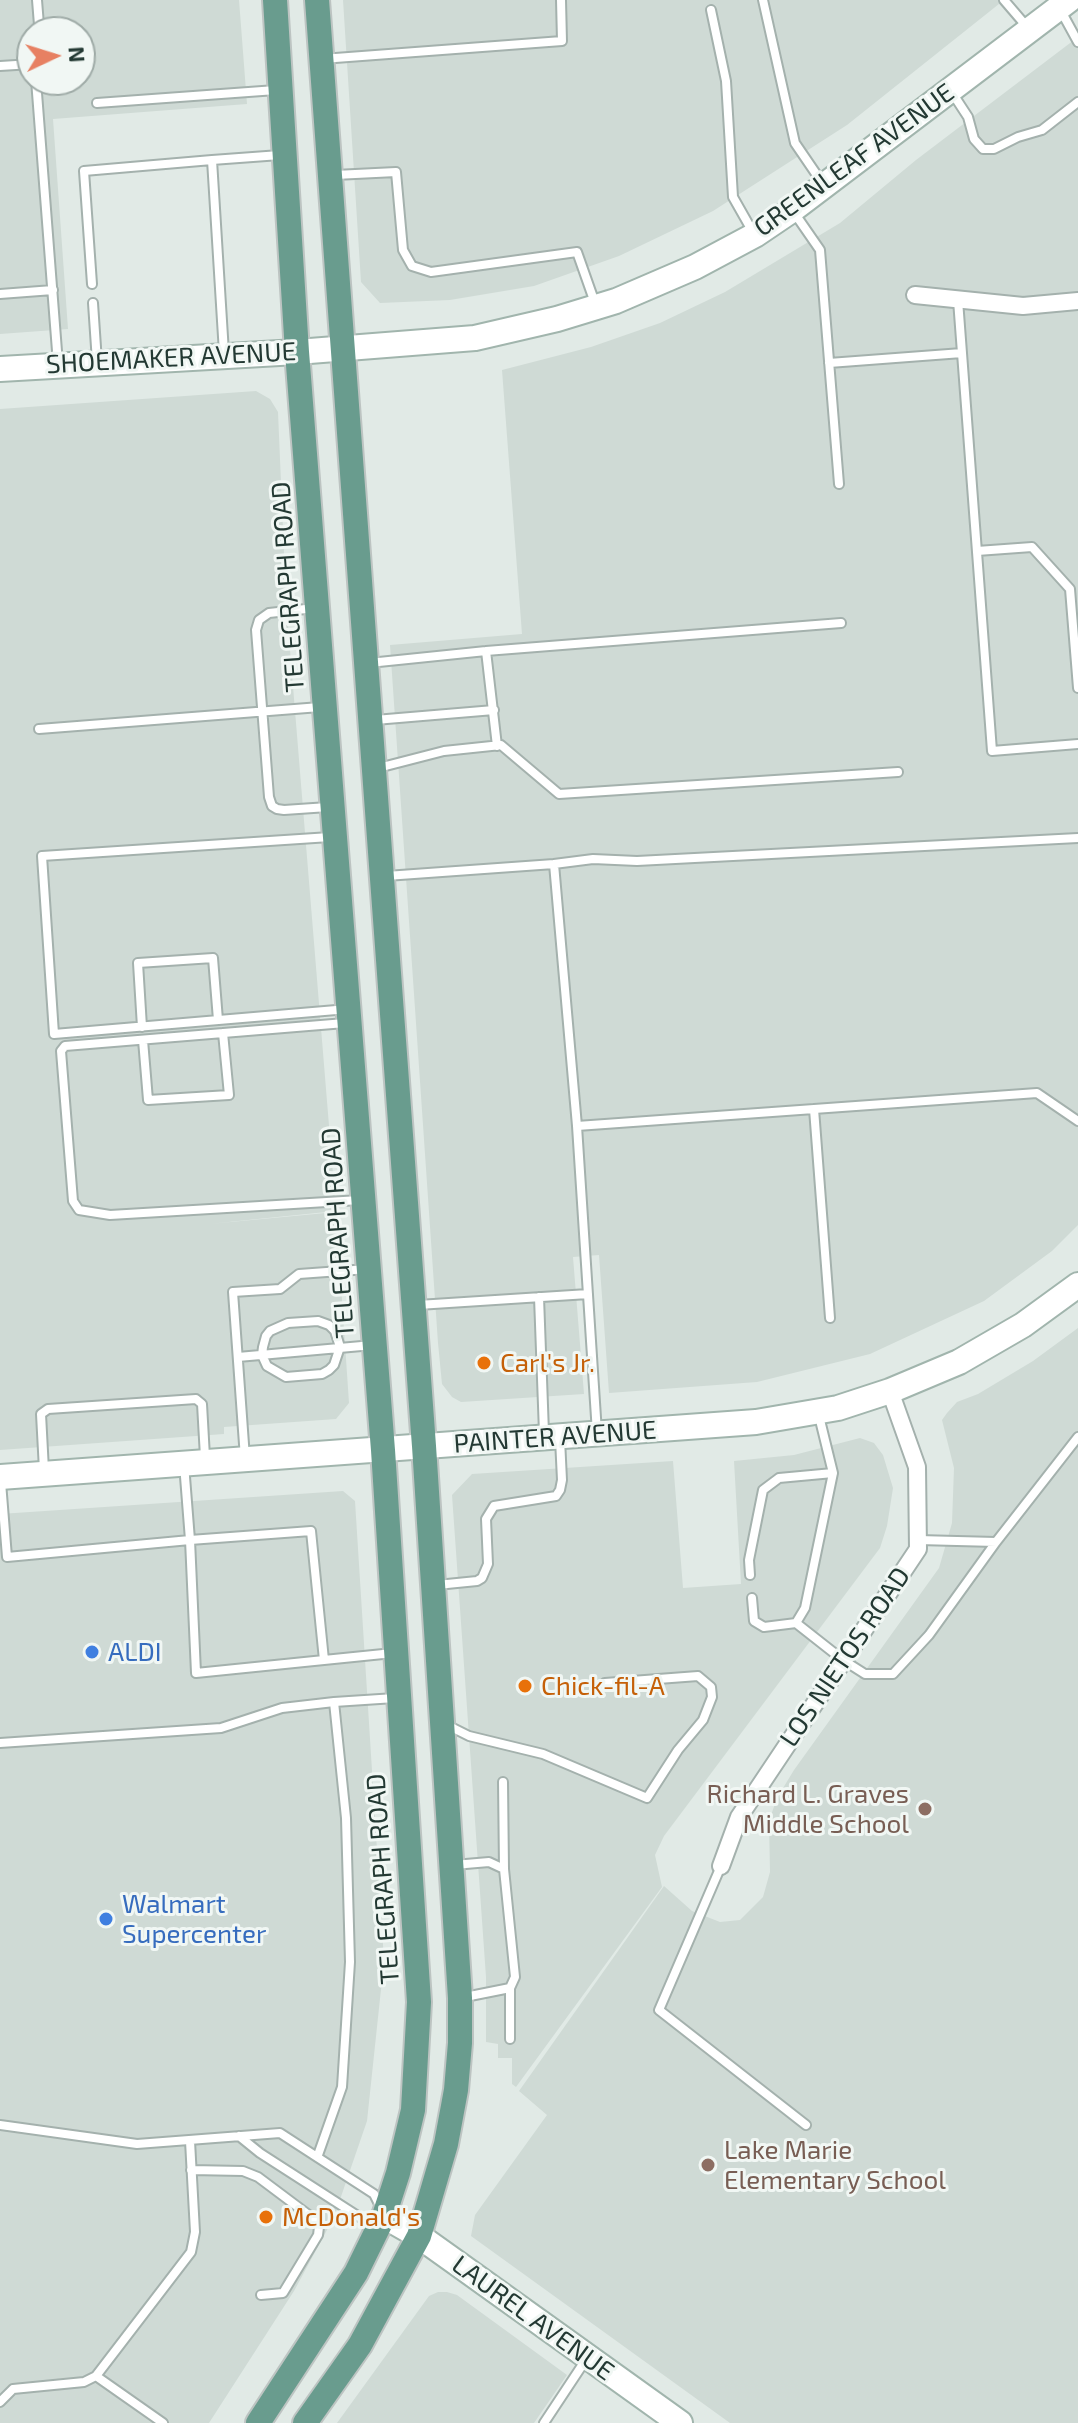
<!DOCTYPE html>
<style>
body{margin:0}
#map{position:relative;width:1078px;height:2423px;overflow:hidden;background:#e1eae6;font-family:"Exo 2",sans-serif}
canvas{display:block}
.north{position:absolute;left:16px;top:16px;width:80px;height:80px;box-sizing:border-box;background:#f1f7f4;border:2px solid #9faba7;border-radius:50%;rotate:86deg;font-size:22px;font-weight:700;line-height:32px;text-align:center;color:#233933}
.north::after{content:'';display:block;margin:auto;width:28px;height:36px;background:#e78062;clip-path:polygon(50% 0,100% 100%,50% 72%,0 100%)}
</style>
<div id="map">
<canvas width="1078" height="2423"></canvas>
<div class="north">N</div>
</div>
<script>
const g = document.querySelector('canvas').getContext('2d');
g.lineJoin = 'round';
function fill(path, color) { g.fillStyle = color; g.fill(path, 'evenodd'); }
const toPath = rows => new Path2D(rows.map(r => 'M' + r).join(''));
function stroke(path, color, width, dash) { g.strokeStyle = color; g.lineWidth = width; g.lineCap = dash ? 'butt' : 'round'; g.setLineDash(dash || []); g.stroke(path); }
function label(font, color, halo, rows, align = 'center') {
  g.font = font + ' "Exo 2",sans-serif'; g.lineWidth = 6; g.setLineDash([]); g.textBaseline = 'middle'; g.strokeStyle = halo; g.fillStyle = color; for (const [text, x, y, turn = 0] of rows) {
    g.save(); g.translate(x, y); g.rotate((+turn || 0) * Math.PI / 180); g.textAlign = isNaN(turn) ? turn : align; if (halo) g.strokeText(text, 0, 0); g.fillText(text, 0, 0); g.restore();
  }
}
fill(toPath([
 [0,0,239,0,247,104,53,119,68,329,0,334],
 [32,32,80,32,80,80,32,80],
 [343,0,1004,0,847,125,713,211,619,256,534,286,450,300,380,303,361,282],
 [1078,37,1078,1225,1052,1251,984,1301,870,1354,757,1382,609,1393,599,1255,573,1257,584,1394,461,1402,452,1397,442,1384,438,1343,390,645,522,634,502,370,591,347,660,323,725,292,840,223,916,160],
 [256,391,270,399,278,412,286,601,336,1211,209,1224,336,1212,349,1403,336,1419,224,1427,224,1434,0,1450,0,409],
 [1078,1328,1078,2423,730,2423,471,2236,475,2215,547,2115,519,2091,664,1886,692,1911,720,1922,740,1920,763,1897,770,1872,769,1821,777,1798,794,1770,939,1568,952,1523,954,1468,942,1420,947,1413,957,1402,978,1394,1033,1361],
 [860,1438,874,1443,883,1455,893,1488,887,1526,880,1548,664,1836,655,1855,662,1887,516,2087,512,2084,512,2058,498,2058,498,2044,486,2042,486,1977,452,1495,472,1474,673,1461,683,1588,741,1584,734,1461,794,1455],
 [343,1491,355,1501,384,1961,367,2121,334,2217,294,2291,209,2423,0,2423,0,1514],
 [438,2292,447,2292,457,2295,567,2375,534,2423,337,2423,429,2296]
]), '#cfdad5');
const lane = toPath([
 [37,0,39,25],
 [763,0,795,143,823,184],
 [1004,0,1028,28],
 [711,10,726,81,733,197,754,234],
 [1061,11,1078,42],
 [322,59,562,41,561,0],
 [0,66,32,64],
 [36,80,58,364],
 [951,91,968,117,974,139,983,149,994,149,1018,137,1042,130,1078,102],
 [97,103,276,90],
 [335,175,396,172,403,250,412,266,431,272,577,252,595,303],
 [793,211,820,250,839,484],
 [92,284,84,171,212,160],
 [0,294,53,290],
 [958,300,992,751,1078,744],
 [93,303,97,362],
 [224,353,212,160,280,155],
 [829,363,962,353],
 [977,551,1032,547,1070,589,1078,688],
 [315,608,269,613,259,620,256,630,269,797,272,806,277,809,284,810,328,807],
 [486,651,497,746],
 [369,663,486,651,841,623],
 [375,720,494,710],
 [39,729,320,707],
 [378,768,444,751,501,745,559,794,898,772],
 [330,837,42,856,54,1034,348,1009],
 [554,864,593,859,637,861,1078,838],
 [386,876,554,864,577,1126,1037,1093,1078,1121],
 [345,1023,65,1046,61,1051,73,1201,79,1210,110,1215,360,1200],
 [142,1027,138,963,213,958,218,1020],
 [143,1040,148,1100,229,1095,223,1033],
 [814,1109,830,1318],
 [577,1126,597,1433],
 [539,1297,544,1433],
 [418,1305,588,1294],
 [318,1321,329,1325,335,1331,340,1347,334,1365,329,1370,322,1374,286,1377,267,1366,262,1355,263,1347,266,1336,270,1331,288,1323,318,1321],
 [238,1357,373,1345],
 [245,1458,233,1292,280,1289,299,1274,368,1269],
 [184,1464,190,1540,311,1531,324,1660],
 [44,1470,41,1414,48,1409,196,1399,202,1404,205,1457],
 [1,1482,7,1557,190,1540,196,1673,393,1653],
 [996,1542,1078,1437],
 [750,1575,749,1560,763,1490,779,1478,833,1473],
 [437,1585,477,1581,482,1578,488,1564,486,1519,494,1506,556,1496,560,1490,562,1480,560,1439],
 [752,1598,754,1621,764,1627,796,1623,843,1660,865,1674,893,1674,929,1635,996,1542,918,1540],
 [796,1623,805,1608,833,1473,819,1416],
 [447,1725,469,1736,543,1754,647,1798,678,1750,703,1720,712,1697,711,1687,698,1676,605,1683],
 [0,1743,221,1728,282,1708,334,1702,395,1698],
 [503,1782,504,1869],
 [454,1865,489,1862,504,1869,515,1977,510,1988,510,2039],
 [721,1866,659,2010,806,2125],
 [465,1997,510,1988],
 [0,2125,137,2144,280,2133,374,2194,381,2208],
 [239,2136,260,2153,364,2220,376,2218],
 [318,2155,342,2087,350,1962,346,1818,334,1702],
 [191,2170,243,2171,258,2177,314,2219,319,2227,318,2235,283,2293,261,2295],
 [96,2376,163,2423],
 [0,2402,13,2389,84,2382,96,2376,191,2252,195,2232,190,2141],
 [544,2423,587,2358]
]);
const street = toPath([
 [915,295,1023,306,1078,301],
 [721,1866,739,1817,918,1549,917,1467,890,1391]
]);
const secondary = toPath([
 [0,369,297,352,475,338,557,319,616,301,695,267,755,235,792,210,1069,0],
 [0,1477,756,1422,838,1408,890,1391,959,1362,1023,1325,1078,1285],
 [384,2216,419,2236,454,2261,680,2423]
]);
const primary = toPath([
 [258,2423,356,2273,384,2216,398,2173,413,2110,419,2002,383,1450,297,352,275,0],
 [305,2423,360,2345,419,2236,446,2144,456,2090,460,2043,460,1998,424,1446,317,0]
]);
stroke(lane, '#a4b1ad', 12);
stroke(street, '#a4b1ad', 20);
stroke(secondary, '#a1b5ad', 28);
stroke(primary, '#bdc4c2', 28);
stroke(lane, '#fff', 8);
stroke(street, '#fff', 16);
stroke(secondary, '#fff', 24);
stroke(primary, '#699c8e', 24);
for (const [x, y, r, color] of [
 [484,1363,8,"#e8710a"],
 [92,1652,8,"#3f7fe0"],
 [525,1686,8,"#e8710a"],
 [925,1809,8,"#8d6e63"],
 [106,1919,8,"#3f7fe0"],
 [708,2165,8,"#8d6e63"],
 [266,2217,8,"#e8710a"]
]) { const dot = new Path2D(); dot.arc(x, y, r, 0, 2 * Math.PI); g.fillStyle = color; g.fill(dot); stroke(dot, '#f1f7f4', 3); }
label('26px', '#233933', '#f1f7f4', [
 ["GREENLEAF AVENUE",854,160,-36],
 ["SHOEMAKER AVENUE",171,358,-3],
 ["TELEGRAPH ROAD",288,587,-94],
 ["TELEGRAPH ROAD",338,1233,-94],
 ["PAINTER AVENUE",555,1437,-4],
 ["LOS NIETOS ROAD",845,1657,-56],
 ["TELEGRAPH ROAD",383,1879,-94],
 ["LAUREL AVENUE",533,2318,36]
]);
label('26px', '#c56008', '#f1f7f4', [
 ["Carl's Jr.",500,1363],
 ["Chick-fil-A",541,1686],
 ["McDonald's",282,2217]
], 'left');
label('26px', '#366cbe', '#f1f7f4', [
 ["ALDI",108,1652],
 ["Walmart",122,1904],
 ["Supercenter",122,1934]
], 'left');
label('26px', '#785e54', '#f1f7f4', [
 ["Richard L. Graves",909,1794],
 ["Middle School",909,1824],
 ["Lake Marie",724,2150,"left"],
 ["Elementary School",724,2180,"left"]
], 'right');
</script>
